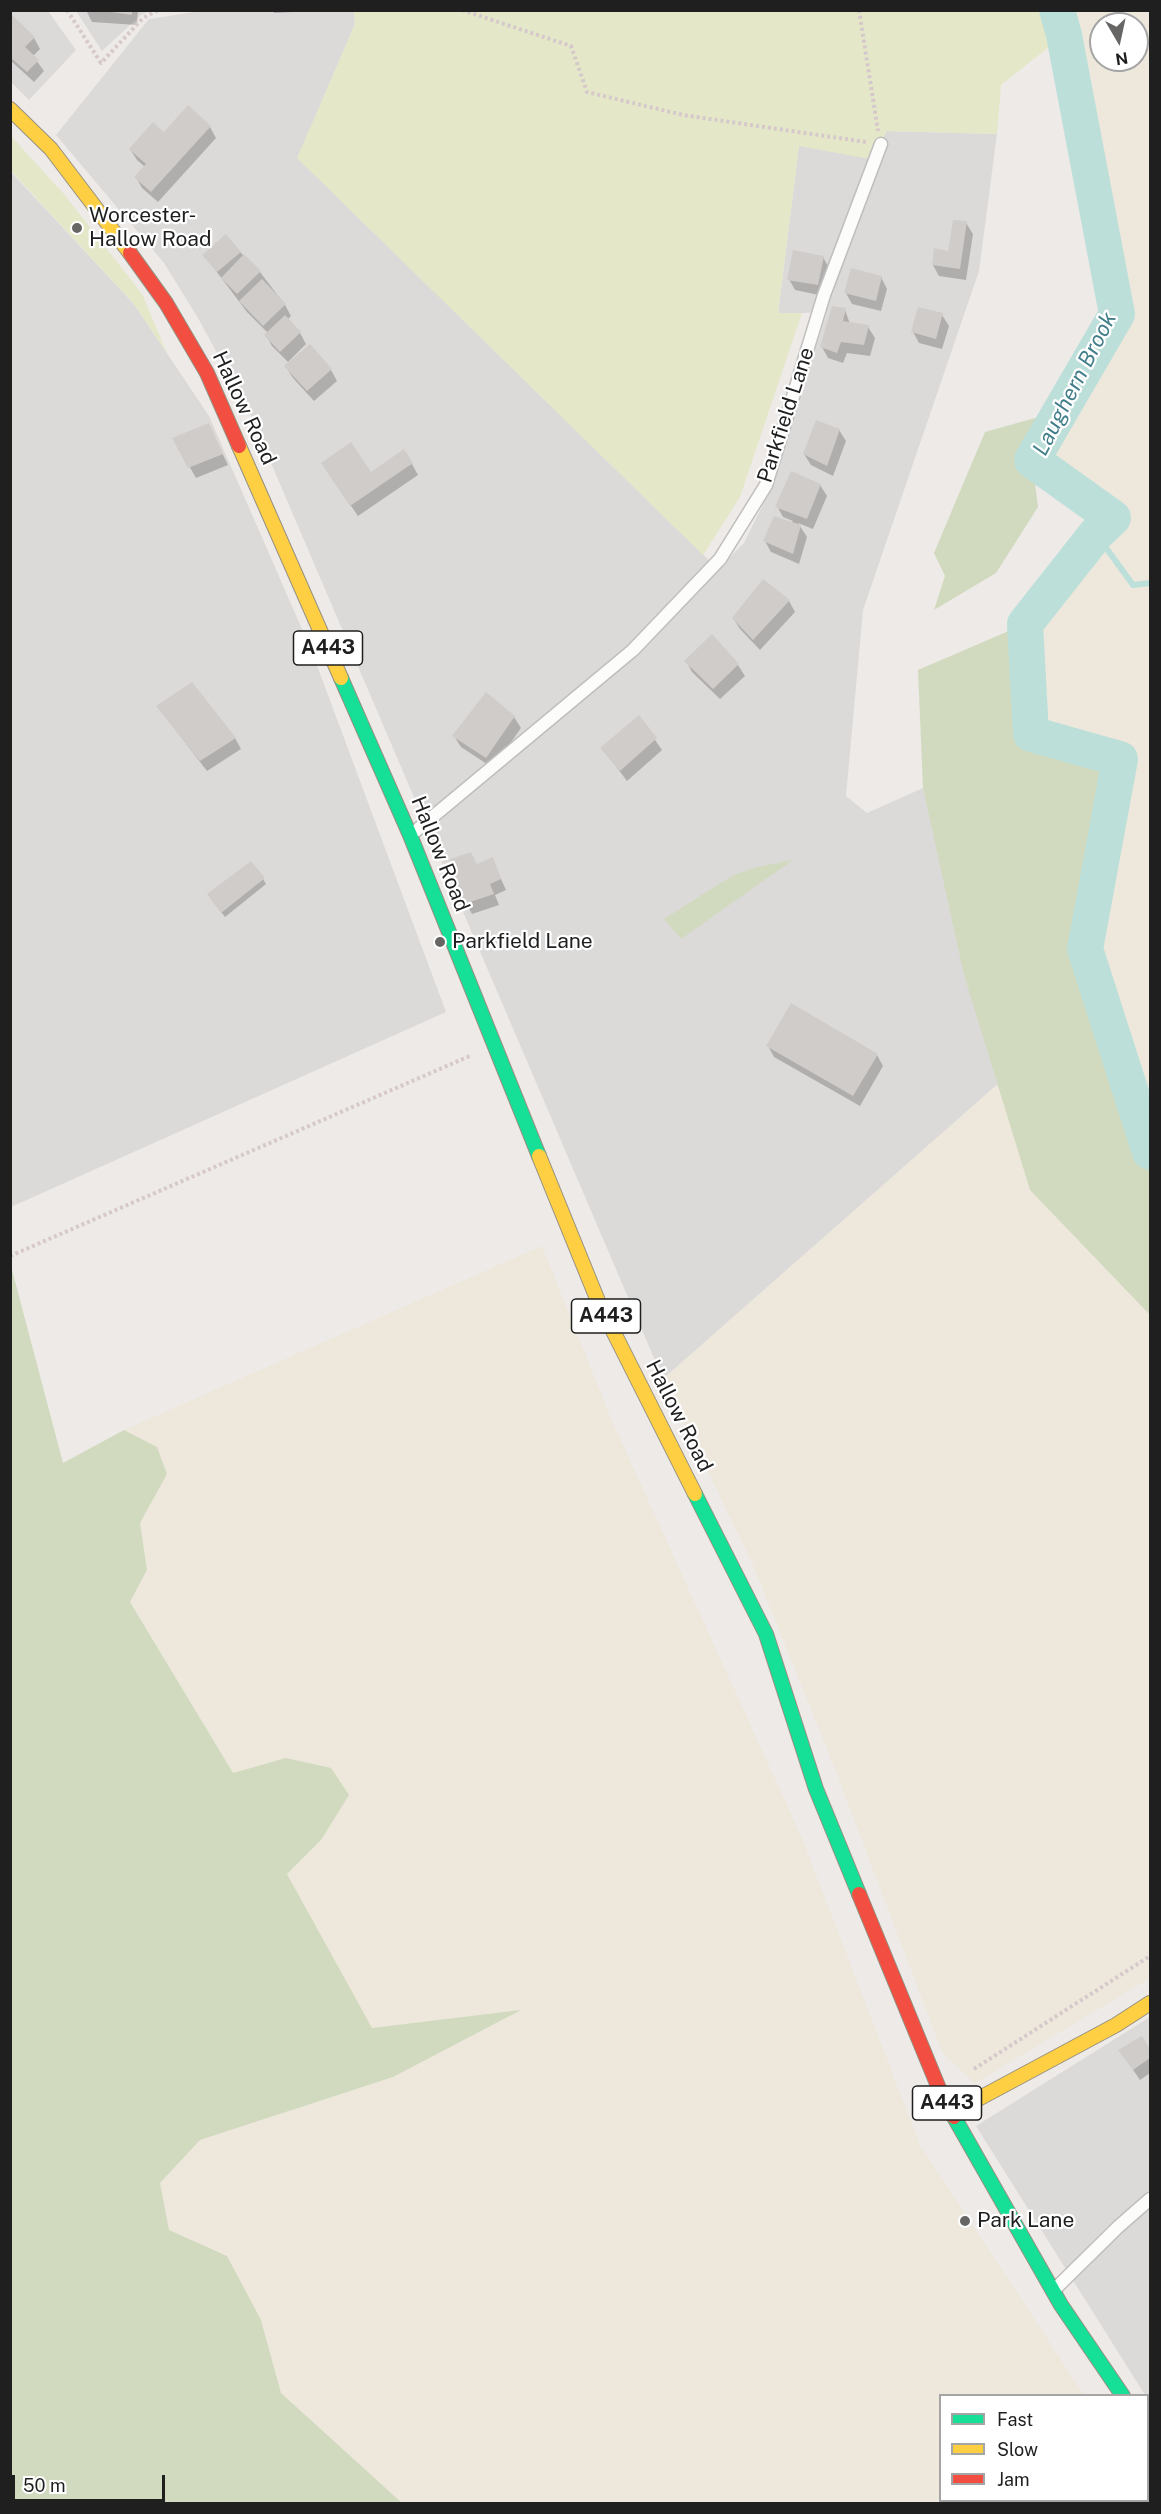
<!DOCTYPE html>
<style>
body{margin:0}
#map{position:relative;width:1161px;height:2514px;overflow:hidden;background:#edeae7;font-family:"Public Sans",sans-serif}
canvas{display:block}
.frame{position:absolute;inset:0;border:12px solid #1f1f1f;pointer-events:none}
.legend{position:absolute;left:939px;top:2394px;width:210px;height:108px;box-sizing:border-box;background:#fff;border:2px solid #a5a5a5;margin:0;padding:8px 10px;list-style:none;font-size:18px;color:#1f1f1f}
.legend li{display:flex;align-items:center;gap:12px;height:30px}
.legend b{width:30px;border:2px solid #a5a5a5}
.north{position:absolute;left:1089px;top:12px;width:60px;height:60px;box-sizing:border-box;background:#fff;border:2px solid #a5a5a5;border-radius:50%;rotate:171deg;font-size:16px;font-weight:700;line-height:24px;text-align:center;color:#1f1f1f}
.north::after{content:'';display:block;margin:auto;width:21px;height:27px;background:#676665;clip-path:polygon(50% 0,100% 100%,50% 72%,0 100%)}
.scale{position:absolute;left:12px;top:2475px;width:153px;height:27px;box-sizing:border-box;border:3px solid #1f1f1f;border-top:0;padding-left:8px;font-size:18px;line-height:21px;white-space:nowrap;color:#1f1f1f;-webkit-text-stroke:4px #fff;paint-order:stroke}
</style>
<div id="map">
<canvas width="1161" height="2514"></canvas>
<div class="frame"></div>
<ul class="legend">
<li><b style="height:8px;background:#16e098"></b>Fast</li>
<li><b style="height:8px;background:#ffcf43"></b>Slow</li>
<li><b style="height:8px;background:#f24e42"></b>Jam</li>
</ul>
<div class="north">N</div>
<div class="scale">50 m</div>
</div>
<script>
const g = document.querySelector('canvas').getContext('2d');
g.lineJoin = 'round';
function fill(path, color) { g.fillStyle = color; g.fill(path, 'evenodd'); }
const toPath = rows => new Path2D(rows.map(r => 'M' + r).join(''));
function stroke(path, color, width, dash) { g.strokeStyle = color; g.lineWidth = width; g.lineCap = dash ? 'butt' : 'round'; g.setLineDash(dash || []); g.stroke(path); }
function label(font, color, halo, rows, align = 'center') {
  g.font = font + ' "Public Sans",sans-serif'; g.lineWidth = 4.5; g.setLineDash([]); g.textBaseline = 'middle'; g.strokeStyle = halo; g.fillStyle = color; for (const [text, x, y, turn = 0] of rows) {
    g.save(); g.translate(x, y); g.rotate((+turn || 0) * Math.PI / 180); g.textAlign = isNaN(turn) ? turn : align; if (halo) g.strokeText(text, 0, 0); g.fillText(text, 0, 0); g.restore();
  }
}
fill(toPath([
 [10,11,48,11,76,50,29,100,11,82],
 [76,11,150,11,141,15,102,51],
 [201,11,354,11,355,24,298,158,718,569,744,543,774,482,827,312,778,314,799,145,869,158,887,131,997,134,979,271,863,610,846,796,867,813,923,788,998,1084,663,1379,250,414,198,318,164,263,56,135,149,19],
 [10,171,134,304,209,416,312,652,446,1012,11,1207],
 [1150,2017,1150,2405,1148,2396,1145,2395,976,2126]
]), '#dcdad9');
fill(toPath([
 [1057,11,1150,11,1150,1152,1085,949,1120,759,1031,734,1025,624,1096,534,1113,518,1032,460,1117,314,1064,35],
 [1101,24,1137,24,1137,60,1101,60],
 [998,1084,1030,1190,1150,1315,1150,1978,975,2083,943,2054,835,1769,752,1562,663,1379],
 [542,1246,612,1421,801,1836,920,2145,1084,2395,940,2396,940,2500,1117,2501,1114,2503,402,2503,281,2393,261,2320,227,2257,169,2230,160,2183,200,2140,393,2077,519,2011,372,2029,287,1874,321,1840,286,1758,233,1774,130,1602,147,1570,140,1523,167,1474,157,1447,124,1430]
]), '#ede8db');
fill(toPath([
 [1057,10,1064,35,1001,85,997,134,887,131,870,159,799,146,778,313,802,313,740,497,703,555,297,158,355,24,354,11],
 [11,136,63,193,142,294,167,353,134,304,11,171]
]), '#e4e8c8');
fill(toPath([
 [1060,411,1032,460,1038,507,996,573,934,610,945,576,934,553,985,432],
 [1025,624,1031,734,1120,759,1085,949,1150,1152,1150,1315,1030,1190,964,975,923,788,918,670],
 [793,860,681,939,664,919,732,876,753,868],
 [11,1266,63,1463,124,1430,157,1447,167,1474,140,1523,147,1570,130,1602,233,1773,286,1758,331,1768,349,1795,321,1840,287,1874,372,2028,521,2010,393,2077,200,2140,160,2183,169,2230,227,2256,261,2320,281,2393,402,2503,11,2503]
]), '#d1dabe');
fill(toPath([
 [86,10,138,10,137,25,92,22],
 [273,10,331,10,274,13],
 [10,15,34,38,40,49,33,56,44,71,34,82,10,60],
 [210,127,216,138,158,202,142,188,136,177,145,167,137,160,130,149,164,134],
 [966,223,973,234,966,280,939,276,933,265,949,252],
 [240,252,260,272,285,305,291,316,287,320,300,333,306,344,288,362,272,346,266,335,268,333,247,312,204,255],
 [823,257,829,268,824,296,795,290,789,279],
 [881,277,887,289,881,311,852,304,846,293],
 [845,310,850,324,868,327,875,338,870,356,847,353,843,363,828,358,822,347],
 [942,315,949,326,942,349,919,343,913,332],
 [286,367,331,370,337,381,314,401,293,378],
 [839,430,846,441,833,476,811,465,804,454],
 [214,436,228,465,196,478,174,439],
 [412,464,418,475,358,516,329,474,371,474],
 [820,485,827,496,813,529,798,523,807,537,799,564,771,552,765,541,793,521,783,517,777,506],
 [764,581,789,601,795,612,760,650,740,629,733,618],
 [686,661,738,665,745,676,720,699,692,672],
 [486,694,514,717,521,728,493,768,461,747,454,736],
 [158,707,235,738,241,749,207,771],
 [639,717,662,750,627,781,602,748],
 [492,859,506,890,495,895,499,905,472,914,466,903,477,866],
 [263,879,266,884,225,917,211,899],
 [768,1046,877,1055,883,1066,860,1106,774,1057],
 [1141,2038,1150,2052,1150,2073,1140,2080,1127,2061]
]), '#0003');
stroke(toPath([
 [1096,534,1133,585,1150,583]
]), '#bddfda', 6);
stroke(toPath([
 [1057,10,1064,35,1117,314,1032,460,1113,518,1096,534,1025,624,1031,734,1120,759,1085,949,1150,1152]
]), '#bddfda', 36);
fill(toPath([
 [97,10,132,10,132,15],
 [10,13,35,37,25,47,39,60,27,72,10,57],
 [188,105,211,126,151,192,134,177,146,164,129,149,153,122,164,132],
 [953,220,967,221,960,269,932,265,934,248,948,251],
 [226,234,241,252,217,272,202,255],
 [793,250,824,256,818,285,787,280],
 [244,254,261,271,237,294,221,278],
 [851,268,882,276,876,301,844,293],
 [262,279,286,304,263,326,239,301],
 [832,306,846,308,843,321,869,325,864,345,841,342,837,353,820,347],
 [918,307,943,313,936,339,911,332],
 [285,315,301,332,280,352,264,335],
 [310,344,332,369,307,391,284,366],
 [816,420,840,429,827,466,803,454],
 [209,423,223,454,188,468,172,438],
 [351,442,371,472,404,449,413,463,350,506,321,463],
 [791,471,821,484,807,519,775,507],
 [774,516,801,525,793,554,763,541],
 [763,579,790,600,753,640,732,618],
 [712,634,739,664,713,689,684,661],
 [192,682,236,738,200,761,156,706],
 [486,692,515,716,486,758,452,736],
 [639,715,657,738,620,771,600,748],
 [471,852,477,864,493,857,501,879,490,884,494,894,464,904,450,859],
 [251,861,265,878,221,913,207,894],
 [791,1003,878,1054,853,1096,766,1046],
 [1142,2036,1150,2049,1150,2058,1133,2070,1118,2050]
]), '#d0ccca');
const lane = toPath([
 [412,834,633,650,720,559,766,485,824,295,881,144],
 [1054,2290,1118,2227,1150,2199]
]);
const fast = toPath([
 [341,678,410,835,539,1156],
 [695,1494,766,1634,816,1789,859,1894],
 [954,2117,1061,2305,1123,2396]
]);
const slow = toPath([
 [10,109,51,149,130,253],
 [239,446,341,678],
 [539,1156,598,1301,695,1494],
 [952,2113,1116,2025,1150,2003]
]);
const jam = toPath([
 [130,253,166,303,207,373,239,446],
 [859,1894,940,2091,954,2117],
 [1148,2432,1150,2436]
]);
stroke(lane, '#c0bfbe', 15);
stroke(fast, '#969080', 16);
stroke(slow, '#969080', 16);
stroke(jam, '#969080', 16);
stroke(toPath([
 [67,10,101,63,143,18,158,10],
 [462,10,571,46,587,92,683,115,866,142],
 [859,10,878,131],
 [10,1256,472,1055],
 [974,2069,1150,1956]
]), '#d6c8cb', 4, [3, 3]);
stroke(lane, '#fcfcfb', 12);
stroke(fast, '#16e098', 14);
stroke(slow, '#ffcf43', 14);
stroke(jam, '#f24e42', 14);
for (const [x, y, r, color] of [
 [77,228,6,"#676665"],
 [440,942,6,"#676665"],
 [965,2221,6,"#676665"]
]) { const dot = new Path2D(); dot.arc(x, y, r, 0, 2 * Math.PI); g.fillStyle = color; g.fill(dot); stroke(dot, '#fff', 2); }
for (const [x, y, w] of [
 [328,648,69],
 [606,1316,69],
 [947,2103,69]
]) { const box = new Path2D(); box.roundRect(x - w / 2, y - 17, w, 34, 4.5); g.fillStyle = '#fff'; g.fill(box); stroke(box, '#1f1f1f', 1.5); }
label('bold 20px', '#1f1f1f', null, [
 ["A443",328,648],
 ["A443",606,1316],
 ["A443",947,2103]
]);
label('21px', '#1f1f1f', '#fff', [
 ["Worcester-",89,216],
 ["Hallow Road",89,240],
 ["Parkfield Lane",452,942],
 ["Park Lane",977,2221]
], 'left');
label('21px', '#1f1f1f', '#fff', [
 ["Hallow Road",244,408,65],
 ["Parkfield Lane",786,415,-72],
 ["Hallow Road",440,854,68],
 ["Hallow Road",679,1416,63]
]);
label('italic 22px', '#437f8b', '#fff', [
 ["Laughern Brook",1075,384,-63]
]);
</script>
